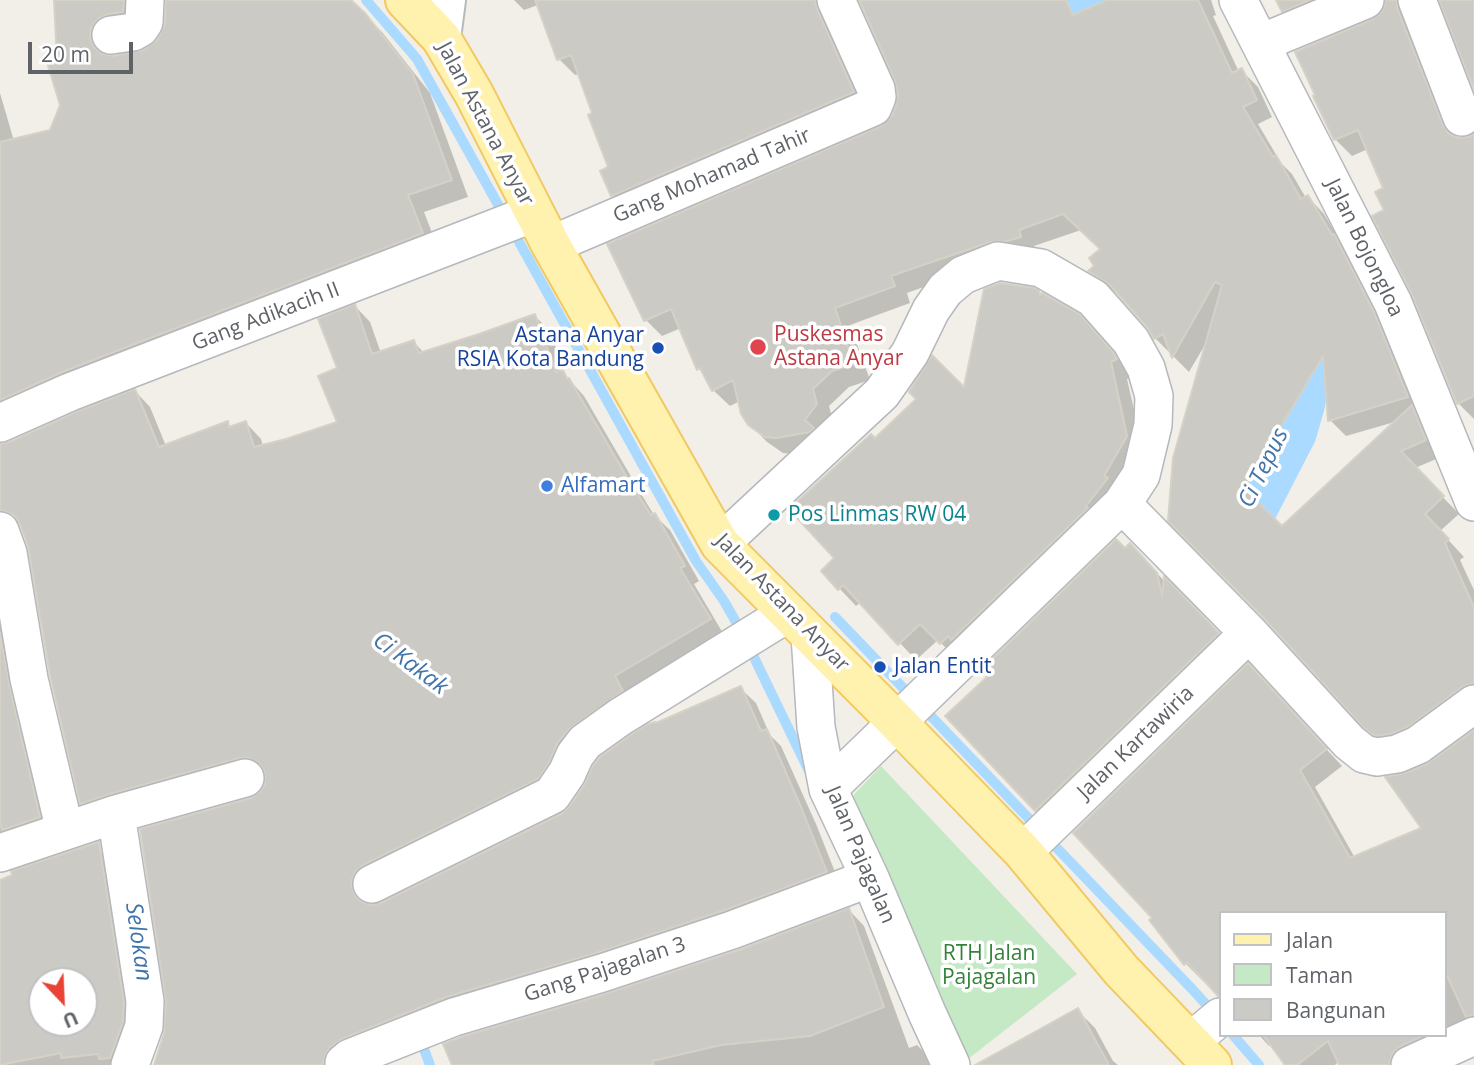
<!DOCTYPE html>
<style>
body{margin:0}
#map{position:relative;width:1474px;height:1065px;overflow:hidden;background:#f1efe8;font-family:"Open Sans",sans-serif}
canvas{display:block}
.legend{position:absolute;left:1219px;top:911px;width:228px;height:126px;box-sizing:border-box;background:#fff;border:2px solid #bfc1c3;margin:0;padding:9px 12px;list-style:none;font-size:21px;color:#5f6368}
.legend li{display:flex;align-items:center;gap:14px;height:35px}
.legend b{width:35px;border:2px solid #bfc1c3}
.north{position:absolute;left:28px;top:967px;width:70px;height:70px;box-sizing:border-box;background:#fff;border:2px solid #bfc1c3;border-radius:50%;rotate:157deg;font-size:19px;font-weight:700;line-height:28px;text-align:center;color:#5f6368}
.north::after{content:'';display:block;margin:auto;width:24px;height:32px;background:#ea4335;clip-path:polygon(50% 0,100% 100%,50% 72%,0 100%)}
.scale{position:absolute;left:28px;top:42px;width:105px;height:32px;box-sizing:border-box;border:4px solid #5f6368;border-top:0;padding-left:9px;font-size:21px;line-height:24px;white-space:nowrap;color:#5f6368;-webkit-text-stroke:5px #fff;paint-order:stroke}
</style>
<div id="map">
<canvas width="1474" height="1065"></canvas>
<ul class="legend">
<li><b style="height:9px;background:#fff2af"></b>Jalan</li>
<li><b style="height:19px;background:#c5e8c5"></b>Taman</li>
<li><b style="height:19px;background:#cccac5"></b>Bangunan</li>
</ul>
<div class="north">U</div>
<div class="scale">20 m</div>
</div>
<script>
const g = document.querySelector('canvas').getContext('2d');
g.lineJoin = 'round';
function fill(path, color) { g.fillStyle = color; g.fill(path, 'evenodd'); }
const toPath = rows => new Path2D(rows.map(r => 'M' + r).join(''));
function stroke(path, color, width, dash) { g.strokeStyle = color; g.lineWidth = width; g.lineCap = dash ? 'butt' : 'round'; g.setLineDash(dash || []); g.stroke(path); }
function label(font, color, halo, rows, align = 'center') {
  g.font = font + ' "Open Sans",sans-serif'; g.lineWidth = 7; g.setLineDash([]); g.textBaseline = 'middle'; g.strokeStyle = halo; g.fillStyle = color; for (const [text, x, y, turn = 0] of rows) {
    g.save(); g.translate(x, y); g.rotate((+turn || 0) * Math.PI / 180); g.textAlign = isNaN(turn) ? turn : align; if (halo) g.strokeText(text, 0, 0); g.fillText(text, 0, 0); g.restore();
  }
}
fill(toPath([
 [881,766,1077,974,968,1059,849,800]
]), '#c5e8c5');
fill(toPath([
 [56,0,151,0,108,45,107,57,114,58,144,52,158,41,167,24,168,0,349,0,382,32,430,93,468,197,424,212,439,251,0,428,0,93,14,141,51,131,62,105],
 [514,0,840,0,870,109,629,212,612,195,602,172,610,168,594,114,580,74,575,75,559,59,538,5,524,10],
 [861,0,1074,0,1080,13,1118,0,1211,0,1216,15,1213,16,1239,72,1242,71,1258,87,1272,117,1258,124,1281,163,1292,174,1306,198,1308,197,1324,214,1344,247,1390,330,1441,457,1415,468,1459,514,1440,531,1464,557,1460,560,1474,590,1474,706,1382,743,1265,617,1206,343,1189,372,1155,338,1148,326,1123,297,1106,287,1090,271,1097,266,1102,250,1081,230,1034,246,1037,254,1007,257,907,293,910,303,850,325,870,380,849,387,829,406,833,421,793,454,783,453,767,442,750,424,740,401,730,406,713,390,707,377,699,369,681,328,662,336,646,320,883,127,893,117,898,105,899,86],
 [1328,391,1330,420,1346,436,1398,421,1282,529,1260,506],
 [1278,0,1366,0,1300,27,1283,11],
 [1387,0,1421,0,1413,25,1457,139,1470,138,1474,135,1474,419,1458,403,1386,211,1386,189,1368,149,1352,156,1335,139,1375,21,1383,13],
 [1038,292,1096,334,1130,372,1133,376,1127,379,1144,453,958,660,938,640,916,660,861,602,856,606,823,571,836,558,875,440,965,391],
 [355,306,370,322,381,353,414,342,424,353,535,316,550,331,566,376,584,396,646,502,654,515,670,530,699,581,694,584,724,635,563,778,366,898,367,906,382,905,562,815,740,688,756,703,770,735,781,746,816,824,841,887,344,1065,154,1065,251,800,262,793,267,783,267,772,256,772,97,818,82,803,54,635,0,445,9,444,135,391,150,407,166,446,227,423,232,428,246,423,261,439,263,446,339,423,339,369],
 [1126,550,1146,561,1165,582,1165,580,1234,649,1052,826,947,716],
 [0,565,56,834,0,858],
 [1264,682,1342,766,1315,787,1355,858,1423,829,1405,775,1431,764,1474,732,1474,1037,1414,1065,1341,1065,1339,1061,1335,1065,1287,1065,1272,1044,1269,1046,1259,1035,1444,1035,1444,913,1220,913,1220,996,1204,978,1202,980,1185,963],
 [100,851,115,866,139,1019,128,1065,0,1065,0,888],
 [42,981,84,981,84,1023,42,1023],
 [849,910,864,926,909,1048,917,1045,933,1061,935,1065,453,1065,609,995,739,952],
 [1078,1011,1095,1028,1113,1061,1118,1065,1009,1065]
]), '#0003');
stroke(toPath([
 [366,0,417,59,501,210],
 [513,231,696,561,724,601,740,629],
 [835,617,907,692],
 [749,647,809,771],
 [927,712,1035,825],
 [1054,845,1193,990,1212,1011],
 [1233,1035,1259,1065],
 [419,1036,430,1065]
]), '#aadaff', 10);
stroke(toPath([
 [1082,0,1127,84],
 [1260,569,1244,551,1238,537,1237,524,1286,429,1294,401,1299,357,1288,321],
 [1373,649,1397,661,1440,719,1474,774]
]), '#aadaff', 63);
const building = toPath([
 [54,0,124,0,123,12,108,14,99,18,91,28,90,38,94,47,102,54,113,56,143,50,157,40,165,24,166,0,351,0,365,13,413,74,452,180,408,195,423,233,62,372,0,400,0,142,50,130,60,105,47,62,57,59,54,0],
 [535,0,815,0,817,9,854,92,611,196,600,171,608,167,588,115,592,113,571,55,557,60,535,0],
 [859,0,1066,0,1073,15,1107,0,1198,0,1232,73,1242,68,1257,100,1243,107,1273,157,1276,155,1301,199,1308,195,1332,235,1334,234,1374,312,1408,397,1328,421,1323,356,1244,488,1282,526,1412,405,1426,440,1401,451,1444,496,1425,514,1449,539,1445,543,1474,607,1474,683,1462,687,1408,727,1391,734,1378,736,1373,735,1363,727,1264,618,1168,521,1173,458,1222,285,1215,282,1172,358,1163,334,1154,339,1147,327,1109,284,1088,271,1094,266,1089,258,1100,249,1063,214,1019,230,1021,237,1007,241,990,242,891,276,895,286,835,308,854,364,832,371,813,389,817,404,805,420,814,428,810,432,776,438,765,437,748,425,741,414,733,380,712,391,700,368,697,370,671,309,644,321,607,244,881,126,892,116,896,105,898,95,895,81,859,0],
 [1276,0,1310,0,1282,12,1276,0],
 [1386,0,1397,0,1397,8,1443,125,1448,133,1458,138,1469,137,1474,133,1474,396,1457,404,1412,295,1372,216,1384,210,1375,192,1383,188,1358,130,1334,140,1313,96,1315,95,1295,52,1373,19,1382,12,1386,0],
 [1439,0,1474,0,1474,90,1439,0],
 [1000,283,1034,288,1039,291,1040,295,1042,293,1080,314,1114,353,1117,359,1111,362,1127,436,1104,476,1108,478,1086,506,1088,508,951,640,948,636,940,644,920,624,898,645,843,585,838,590,821,571,834,558,789,509,871,434,875,438,916,399,909,392,932,355,964,387,984,289,1000,283],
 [355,304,372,354,414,340,419,353,479,334,535,314,556,372,563,370,567,379,569,378,631,484,651,515,655,513,685,566,680,568,711,619,615,676,623,691,569,729,558,742,549,763,538,779,363,865,355,872,351,882,354,894,360,901,370,905,381,903,561,814,569,807,584,785,593,766,600,757,632,734,646,725,655,722,656,723,741,686,761,731,767,729,801,807,827,872,725,910,596,953,446,997,342,1039,330,1047,325,1055,323,1064,320,1065,154,1065,164,1033,166,1002,140,829,251,798,260,792,265,784,265,773,259,763,250,758,239,758,110,794,80,804,50,675,28,546,20,524,14,515,4,511,0,511,0,444,9,442,78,411,135,389,159,447,228,421,229,427,246,421,254,447,286,439,337,422,318,376,337,368,318,319,355,304],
 [1116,539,1125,548,1130,543,1157,573,1162,596,1164,576,1219,633,1035,811,945,716,987,677,980,671,1116,539],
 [0,633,9,684,40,817,2,830,0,820,0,633],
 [1248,663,1327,749,1300,770,1350,858,1421,828,1385,777,1405,773,1427,764,1474,730,1474,1015,1466,1017,1444,969,1444,913,1220,913,1220,997,1218,996,1187,962,1184,965,1149,920,1152,918,1073,833,1248,663],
 [99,842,124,1002,123,1022,110,1058,99,1059,98,1054,61,1058,61,1053,0,1065,0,880,12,875,11,871,99,842],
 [42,981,84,981,84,1023,42,1023,42,981],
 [849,908,884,1007,810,1036,721,1045,652,1061,654,1065,452,1065,443,1044,461,1037,608,993,739,950,849,908],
 [1078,1008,1109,1065,975,1065,1078,1008],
 [1263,1035,1425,1035,1401,1046,1393,1052,1389,1065,1339,1065,1328,1041,1297,1065,1285,1065,1263,1035]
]);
fill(building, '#cccac5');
stroke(building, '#d6d1c6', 2);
const street = toPath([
 [1238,0,1393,303,1474,502],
 [1417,0,1462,117],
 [111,35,133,32,140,28,144,22,145,0],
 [1261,43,1365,0],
 [551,245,873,107,877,97,876,89,836,0],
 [0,423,70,392,534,213],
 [1122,504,1249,633,1349,742,1364,754,1377,757,1397,754,1418,745,1474,704],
 [0,531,8,553,29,679,65,831],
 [720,544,882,393,910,353,931,310,945,290,963,275,998,261,1041,268,1093,298,1131,341,1146,368,1154,396,1153,425,1141,475,1122,504,828,789],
 [810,635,816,727,828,789,870,878,927,1013,951,1065],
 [116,814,145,1001,144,1026,130,1065],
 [1023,852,1249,633],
 [0,853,116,814,245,778],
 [372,884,552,795,567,773,575,755,585,742,620,717,788,613],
 [1190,1042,1220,1017],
 [344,1065,344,1063,350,1058,454,1017,602,973,732,930,870,878],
 [1410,1065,1474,1036]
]);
const secondary = toPath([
 [441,38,446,0]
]);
const primary = toPath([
 [405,0,441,38,474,94,551,245,720,544,897,722,1023,852,1121,970,1212,1065]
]);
stroke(street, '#b5b8bc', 40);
stroke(secondary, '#b6babf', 42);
stroke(primary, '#f2c960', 42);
stroke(street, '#fff', 37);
stroke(secondary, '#fff', 38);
stroke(primary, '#fff2af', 38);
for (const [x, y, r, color] of [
 [758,347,9,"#e0444e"],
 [658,348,7,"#1a4fb4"],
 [547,486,7,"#3f7fe0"],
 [774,515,7,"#0f9aa8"],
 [880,667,7,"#1a4fb4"]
]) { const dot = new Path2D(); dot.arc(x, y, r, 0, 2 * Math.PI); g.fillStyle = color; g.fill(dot); stroke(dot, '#fff', 2.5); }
label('21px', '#5f6368', '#fff', [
 ["Jalan Astana Anyar",485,124,62],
 ["Gang Mohamad Tahir",712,176,-23],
 ["Jalan Bojongloa",1364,248,64],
 ["Gang Adikacih II",266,317,-21],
 ["Jalan Astana Anyar",782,603,46],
 ["Jalan Kartawiria",1136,743,-44],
 ["Jalan Pajagalan",860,855,67],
 ["Gang Pajagalan 3",605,970,-18]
]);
label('21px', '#be3a42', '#fff', [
 ["Puskesmas",774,335],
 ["Astana Anyar",774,359]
], 'left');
label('21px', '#164399', '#fff', [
 ["Astana Anyar",644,336],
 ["RSIA Kota Bandung",644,360],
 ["Jalan Entit",894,667,"left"]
], 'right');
label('21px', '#366cbe', '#fff', [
 ["Alfamart",561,486]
], 'left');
label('21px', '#0d838f', '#fff', [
 ["Pos Linmas RW 04",788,515]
], 'left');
label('21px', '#348238', '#fff', [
 ["RTH Jalan",989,954],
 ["Pajagalan",989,978]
]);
label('italic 23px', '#4174aa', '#fff', [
 ["Ci Tepus",1264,468,-64],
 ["Ci Kakak",410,664,37],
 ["Selokan",138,942,82]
]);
</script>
